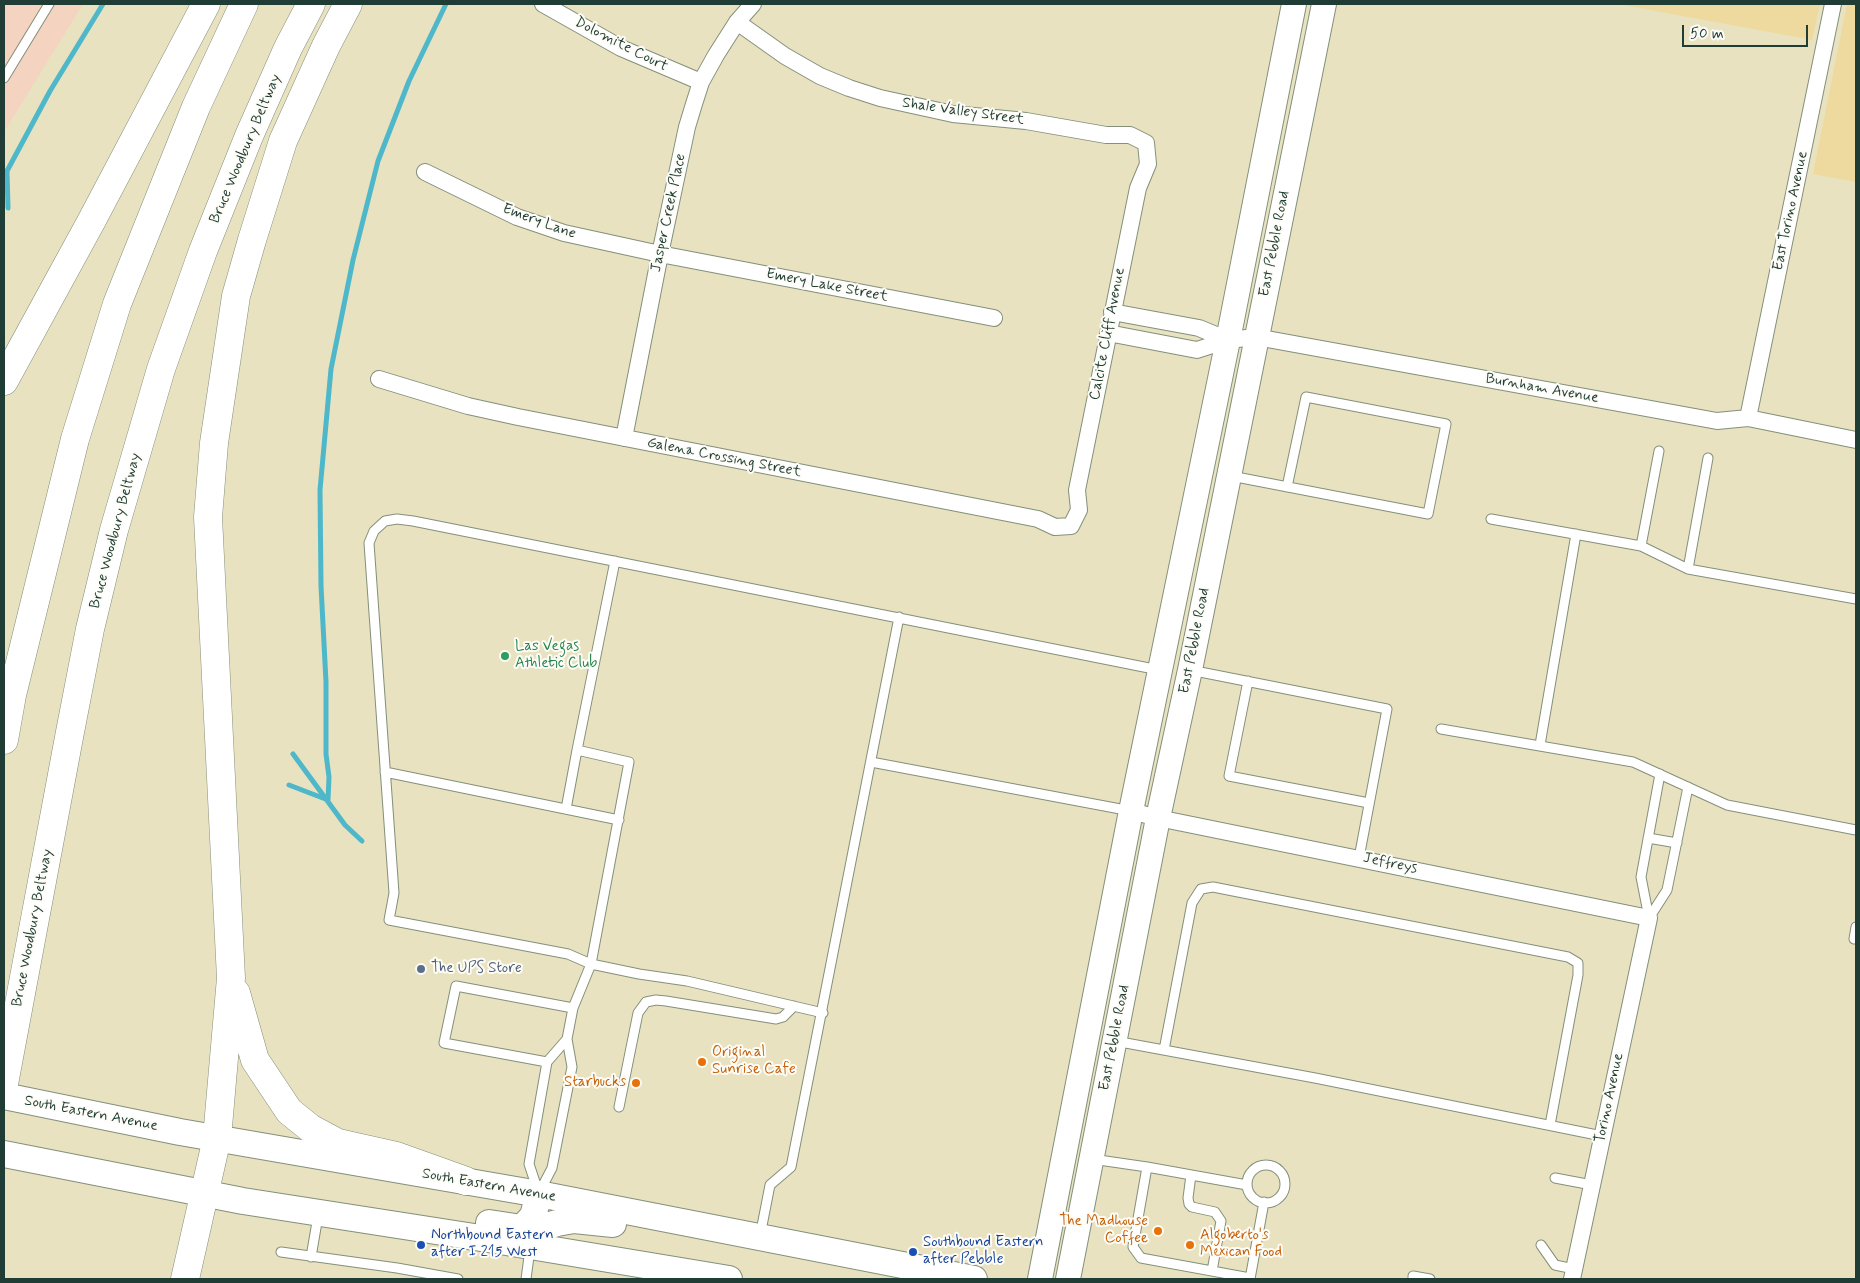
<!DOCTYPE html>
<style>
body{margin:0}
#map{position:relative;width:1860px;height:1283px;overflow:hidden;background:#e8e2c0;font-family:Mynerve,sans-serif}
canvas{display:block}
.frame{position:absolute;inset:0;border:5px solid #1f3d34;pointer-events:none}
.scale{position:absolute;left:1682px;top:25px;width:126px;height:22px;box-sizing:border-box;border:2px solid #1f3d34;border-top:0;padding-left:6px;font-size:15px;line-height:18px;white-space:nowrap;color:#1f3d34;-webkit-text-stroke:4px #fdfcf7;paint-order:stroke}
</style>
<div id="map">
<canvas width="1860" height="1283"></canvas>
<div class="frame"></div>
<div class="scale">50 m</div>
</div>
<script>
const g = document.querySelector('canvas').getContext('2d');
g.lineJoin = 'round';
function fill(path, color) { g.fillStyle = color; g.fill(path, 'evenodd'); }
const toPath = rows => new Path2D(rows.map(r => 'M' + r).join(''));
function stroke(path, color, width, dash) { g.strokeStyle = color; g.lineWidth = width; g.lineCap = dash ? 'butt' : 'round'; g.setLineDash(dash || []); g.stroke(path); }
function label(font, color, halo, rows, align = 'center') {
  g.font = font + ' Mynerve,sans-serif'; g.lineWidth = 4; g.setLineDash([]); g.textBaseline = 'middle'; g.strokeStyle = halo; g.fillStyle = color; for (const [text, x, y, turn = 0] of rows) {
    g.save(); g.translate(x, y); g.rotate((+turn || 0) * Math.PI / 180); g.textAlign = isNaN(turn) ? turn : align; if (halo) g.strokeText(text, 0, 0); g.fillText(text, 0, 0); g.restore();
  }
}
fill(toPath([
 [4,4,83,4,4,132]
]), '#f4d3c0');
fill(toPath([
 [1618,4,1820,4,1812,40],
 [1847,4,1856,4,1856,182,1813,174]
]), '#eeda9e');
stroke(toPath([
 [8,208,7,171,50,91,103,4],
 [293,754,345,825,362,841],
 [289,785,328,800],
 [328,800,329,777,326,754,326,682,321,586,320,490,331,369,353,260,378,161,409,81,446,4]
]), '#4eb8ca', 5);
const service = toPath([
 [4,78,49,4],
 [1231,476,1428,514,1446,424,1306,397,1287,487],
 [1491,519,1641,546,1688,569,1856,599],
 [1641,546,1659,451],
 [1688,569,1708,458],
 [1190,670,1387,709,1359,858],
 [1248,681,1229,776,1369,803],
 [1441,729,1633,762,1727,805,1856,830],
 [1540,745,1576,534],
 [871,762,1131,811],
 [385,772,619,820],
 [566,809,577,750],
 [1648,838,1677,843],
 [1649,918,1641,877,1660,774],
 [1649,918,1667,890,1688,787],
 [1854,939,1856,927],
 [823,1013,687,981,639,974,591,964,568,954,389,920,394,893,369,543,374,531,385,521,397,519,413,521,1159,670],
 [1115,1041,1315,1078,1602,1136],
 [1164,1050,1192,903,1201,889,1213,887,1568,957,1578,963,1578,975,1550,1125],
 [547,1062,444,1043,456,986,573,1008],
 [619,1107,638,1013,646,1002,656,1000,666,1001,776,1019,783,1017,794,1006],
 [1092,1159,1147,1167,1247,1185],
 '1247 1184a19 19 0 1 1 38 0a19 19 0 1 1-38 0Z',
 [1147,1167,1133,1247,1141,1258,1250,1278],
 [1191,1175,1188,1198,1189,1204,1192,1207,1215,1212,1221,1221,1212,1271],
 [1555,1178,1592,1185],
 [538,1191,529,1164,547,1062,567,1039],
 [540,1191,552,1168,572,1067,567,1039,573,1008,591,964,629,762,577,750,615,561],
 [760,1236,770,1185,791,1167,899,617],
 [1541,1245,1555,1265,1574,1269],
 [281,1252,397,1268,458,1279],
 [311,1257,318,1216],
 [526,1279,530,1249],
 [1250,1279,1264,1202],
 [1413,1279,1413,1276,1430,1279]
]);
const minor = toPath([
 [543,4,621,48,701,82],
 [425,172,517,217,564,233,660,254,994,318],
 [1112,312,1199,328,1228,340],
 [1108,333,1197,350,1228,340,1256,337,1717,421,1748,418,1856,440],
 [379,379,468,406,518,417,1038,519,1055,527,1071,526,1079,510,1077,490,1138,188,1148,164,1146,143,1130,135,1106,135,1026,121,953,114,880,98,849,88,820,76,785,56,737,22],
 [1748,418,1833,4],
 [624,438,660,254,687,127,694,104,701,82,716,55,737,22,753,4],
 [1131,811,1158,818,1649,918,1572,1279]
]);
const secondary = toPath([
 [1040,1279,1131,811,1228,340,1294,4],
 [1068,1279,1158,818,1190,670,1324,4]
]);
const primary = toPath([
 [4,1096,180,1132,539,1194,974,1279],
 [4,1154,243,1201,500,1241,729,1279],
 [489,1223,522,1228,533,1216,539,1194],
 [530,1246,541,1228,557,1223,574,1220,613,1224]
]);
const motorway = toPath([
 [4,381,92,220,206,4],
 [4,740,12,695,75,439,117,304,196,107,244,4],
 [236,993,255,1060,289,1111,310,1128,338,1143,396,1156,466,1181],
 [4,1084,70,732,90,629,114,530,161,369,203,251,249,136,288,48,311,4],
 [185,1279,217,1138,231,978,208,517,214,443,236,296,252,240,283,141,326,46,348,4]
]);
stroke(service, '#84907a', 11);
stroke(minor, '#84907a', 18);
stroke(secondary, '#84907a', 26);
stroke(primary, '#84907a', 28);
stroke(motorway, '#84907a', 29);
stroke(service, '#fff', 9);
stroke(minor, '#fff', 16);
stroke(secondary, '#fff', 24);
stroke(primary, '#fff', 26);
stroke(motorway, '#fff', 28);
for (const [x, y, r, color] of [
 [505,656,5,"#2e9e5b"],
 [421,969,5,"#5c6f8a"],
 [702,1062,5,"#e8710a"],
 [636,1083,5,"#e8710a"],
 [1158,1231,5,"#e8710a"],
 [421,1245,5,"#1a4fb4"],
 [1190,1245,5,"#e8710a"],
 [913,1252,5,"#1a4fb4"]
]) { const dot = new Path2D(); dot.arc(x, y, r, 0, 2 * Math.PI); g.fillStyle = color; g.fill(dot); stroke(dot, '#fdfcf7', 2); }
label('15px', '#1f3d34', '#fdfcf7', [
 ["Dolomite Court",621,45,27],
 ["Shale Valley Street",963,112,8],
 ["Bruce Woodbury Beltway",246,149,-67],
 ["East Torino Avenue",1791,211,-78],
 ["Jasper Creek Place",669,213,-78],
 ["Emery Lane",539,222,20],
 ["East Pebble Road",1275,244,-79],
 ["Emery Lake Street",827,286,11],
 ["Calcite Cliff Avenue",1108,334,-79],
 ["Burnham Avenue",1542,389,10],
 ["Galena Crossing Street",724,458,11],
 ["Bruce Woodbury Beltway",116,531,-75],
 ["East Pebble Road",1195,641,-79],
 ["Jeffreys",1390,864,12],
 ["Bruce Woodbury Beltway",33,928,-79],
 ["East Pebble Road",1115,1038,-79],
 ["Torino Avenue",1610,1098,-78],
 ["South Eastern Avenue",91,1114,11],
 ["South Eastern Avenue",489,1186,10]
]);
label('15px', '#27864d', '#fdfcf7', [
 ["Las Vegas",515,647],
 ["Athletic Club",515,664]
], 'left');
label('15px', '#4e5e75', '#fdfcf7', [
 ["The UPS Store",431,969]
], 'left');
label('15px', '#c56008', '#fdfcf7', [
 ["Original",712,1053],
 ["Sunrise Cafe",712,1070],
 ["Starbucks",626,1083,"right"],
 ["The Madhouse",1148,1222,"right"],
 ["Coffee",1148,1239,"right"],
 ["Algoberto's",1200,1236],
 ["Mexican Food",1200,1253]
], 'left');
label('15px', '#164399', '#fdfcf7', [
 ["Northbound Eastern",431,1236],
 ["after I 215 West",431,1253],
 ["Southbound Eastern",923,1243],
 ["after Pebble",923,1260]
], 'left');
</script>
